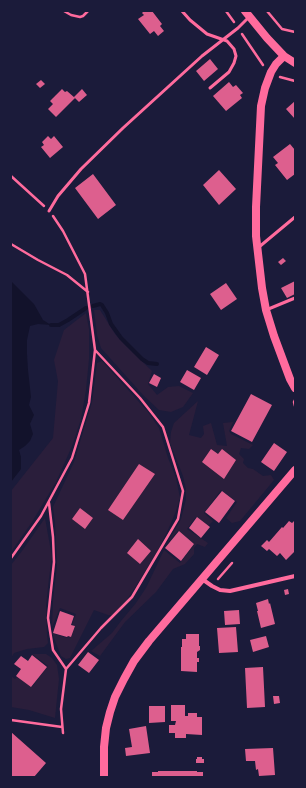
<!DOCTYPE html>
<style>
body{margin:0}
#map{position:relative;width:306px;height:788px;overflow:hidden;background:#1b1b3a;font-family:"Roboto Condensed",sans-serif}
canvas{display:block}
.frame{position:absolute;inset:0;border:12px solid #1b1b3a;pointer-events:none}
</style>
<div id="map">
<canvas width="306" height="788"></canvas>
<div class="frame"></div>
</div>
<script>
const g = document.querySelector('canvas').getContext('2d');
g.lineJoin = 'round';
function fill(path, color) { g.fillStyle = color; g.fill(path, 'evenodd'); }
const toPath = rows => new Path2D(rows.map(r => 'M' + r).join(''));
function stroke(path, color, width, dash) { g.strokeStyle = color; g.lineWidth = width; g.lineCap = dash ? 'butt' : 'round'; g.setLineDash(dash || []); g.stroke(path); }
fill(toPath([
 [94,310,100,310,115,334,125,345,152,371,148,384,157,395,168,387,179,386,193,393,183,407,171,412,159,410,144,396,101,348,97,335],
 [86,313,89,329,89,359,86,390,81,419,72,446,56,482,32,522,11,552,11,491,53,438,58,381,54,360,64,330],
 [102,361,148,412,159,428,168,458,176,478,180,498,176,511,167,532,156,554,136,586,126,601,112,615,108,615,94,610,70,658,66,659,61,656,52,633,67,638,68,636,71,637,75,626,72,624,76,614,60,608,52,627,53,600,57,565,55,522,53,507,74,462,92,402,97,363],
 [198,401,189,435,201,438,204,434,203,426,211,423,217,445,227,446,223,423,233,422,229,431,231,434,253,445,249,449,241,448,239,454,244,459,243,463,248,468,253,469,263,476,271,475,274,480,240,521,232,523,226,518,237,502,221,490,204,513,213,521,208,526,196,517,187,529,208,543,205,547,197,544,194,548,194,554,185,564,173,569,156,592,125,622,100,656,91,651,112,633,121,621,136,603,146,588,164,550,180,563,194,545,178,531,166,545,181,519,186,499,186,489,183,476,170,443,171,432,174,423],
 [45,518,52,557,49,578,46,606,47,635,48,643,44,647,27,649,14,653,11,658,11,565,22,551],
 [32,654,46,654,52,658,57,665,59,679,55,718,29,710,11,707,11,676,15,679,18,676,32,687,48,666]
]), '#2a1e3b');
fill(toPath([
 [11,281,34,304,43,320,51,325,38,324,30,326,27,340,27,354,28,370,31,397,29,405,34,415,30,424,33,434,30,441,25,446,19,450,21,457,21,469,11,482]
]), '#12122b');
stroke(toPath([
 [93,306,100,304,102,305,107,313,111,324,121,338,142,359,148,363,157,364],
 [51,325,59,325,68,320,86,308]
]), '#12122b', 4);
fill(toPath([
 [144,11,152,11,162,24,160,26,164,31,158,36,154,31,150,34,138,19,144,15,142,13],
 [210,59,218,69,204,81,196,71],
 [41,80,45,84,40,88,36,84],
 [229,82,233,87,236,85,243,93,240,95,242,98,226,111,213,96],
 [62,89,65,92,67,91,75,98,56,117,48,109,53,104,50,101],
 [82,89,87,95,79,102,74,97],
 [295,101,295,119,286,109],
 [48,136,51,139,54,136,63,147,50,158,41,147,44,145,42,142],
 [290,144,295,150,295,174,287,180,275,165,278,163,273,157],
 [219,170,236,189,219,205,203,185],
 [93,174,116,205,98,219,75,188],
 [283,258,286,261,281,265,278,262],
 [295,281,295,294,287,298,281,288],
 [226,283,237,299,221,310,210,294],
 [206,347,219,355,207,375,194,367],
 [187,370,201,378,194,390,180,382],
 [154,374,161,378,157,387,149,383],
 [251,394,272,405,252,442,231,431],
 [274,443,287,452,274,471,261,462],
 [211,449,218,454,222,449,236,460,224,479,202,462],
 [139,464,155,474,123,520,108,510],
 [222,491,235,501,219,523,205,512],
 [80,508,93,518,85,529,72,519],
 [197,517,210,527,201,538,189,528],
 [295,520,295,551,286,560,280,553,277,556,269,549,267,551,261,546,267,540,269,542,282,527,283,528,289,521,292,523],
 [179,531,194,544,181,561,165,548],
 [138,539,151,551,140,564,127,553],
 [288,589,289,594,285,595,284,590],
 [268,599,269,604,270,603,275,624,261,628,257,611,258,611,256,603],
 [239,610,240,624,225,625,224,611],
 [60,611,74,616,71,625,75,626,71,637,68,636,67,637,53,633],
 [236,627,238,652,219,653,217,628],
 [186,634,199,634,199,646,200,646,200,650,197,652,197,658,199,658,199,662,197,662,197,672,181,671,181,647,182,647,182,639,186,639],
 [266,636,269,647,253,652,250,640],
 [88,652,99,660,89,673,78,665],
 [32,655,47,667,31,687,16,676,21,669,14,664,21,656,28,661],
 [263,667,265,707,247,708,245,668],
 [273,696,279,696,280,703,274,704],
 [171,705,185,705,185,716,188,716,188,713,197,713,197,717,202,717,202,735,186,734,186,738,175,738,175,733,169,733,169,725,175,725,176,721,171,721],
 [149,706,165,706,165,722,149,723],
 [146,726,150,753,126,756,125,748,132,747,129,729],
 [11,732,46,763,34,777,11,777],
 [273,748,275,775,259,776,258,769,256,770,255,761,246,761,245,749],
 [197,757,202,757,202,759,204,759,204,763,196,763,196,759,197,759],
 [158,771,197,771,197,772,203,772,203,777,152,777,152,772,158,772]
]), '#dd5f8e');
stroke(toPath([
 [64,11,71,15,80,17,83,16,88,11],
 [226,11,234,22],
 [267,11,282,29,295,32],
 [242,34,263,65],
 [280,77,295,81],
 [11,176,44,206],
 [11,244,38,260,67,275,88,292],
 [295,400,294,402,295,406],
 [49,503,53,537,54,562,48,618,53,650,66,669],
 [11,558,41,516,72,458,89,403,95,350,85,274,63,231,53,216],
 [218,579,232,563],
 [11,720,62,727],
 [63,733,61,709,66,669,101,628,132,597,178,519,183,491,163,427,140,398,95,350]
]), '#ff6b9d', 2.5);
stroke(toPath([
 [182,11,190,20,207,34,227,41,234,49,236,56,234,63,229,72,210,88],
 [49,211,58,196,81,169,123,128,202,56,238,28,248,18],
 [259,247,295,217],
 [266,310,295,298]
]), '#ff6b9d', 3);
stroke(toPath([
 [202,579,212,586,220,590,230,591,295,576]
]), '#ff6b9d', 4);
stroke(toPath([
 [245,11,267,38,284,56,295,63],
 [284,56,276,64,271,72,265,88,261,106,256,207,256,236,262,288,266,310,274,336,290,379,295,388],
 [104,777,104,747,106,728,110,712,115,697,124,679,134,661,149,641,295,470]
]), '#ff6b9d', 8);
</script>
